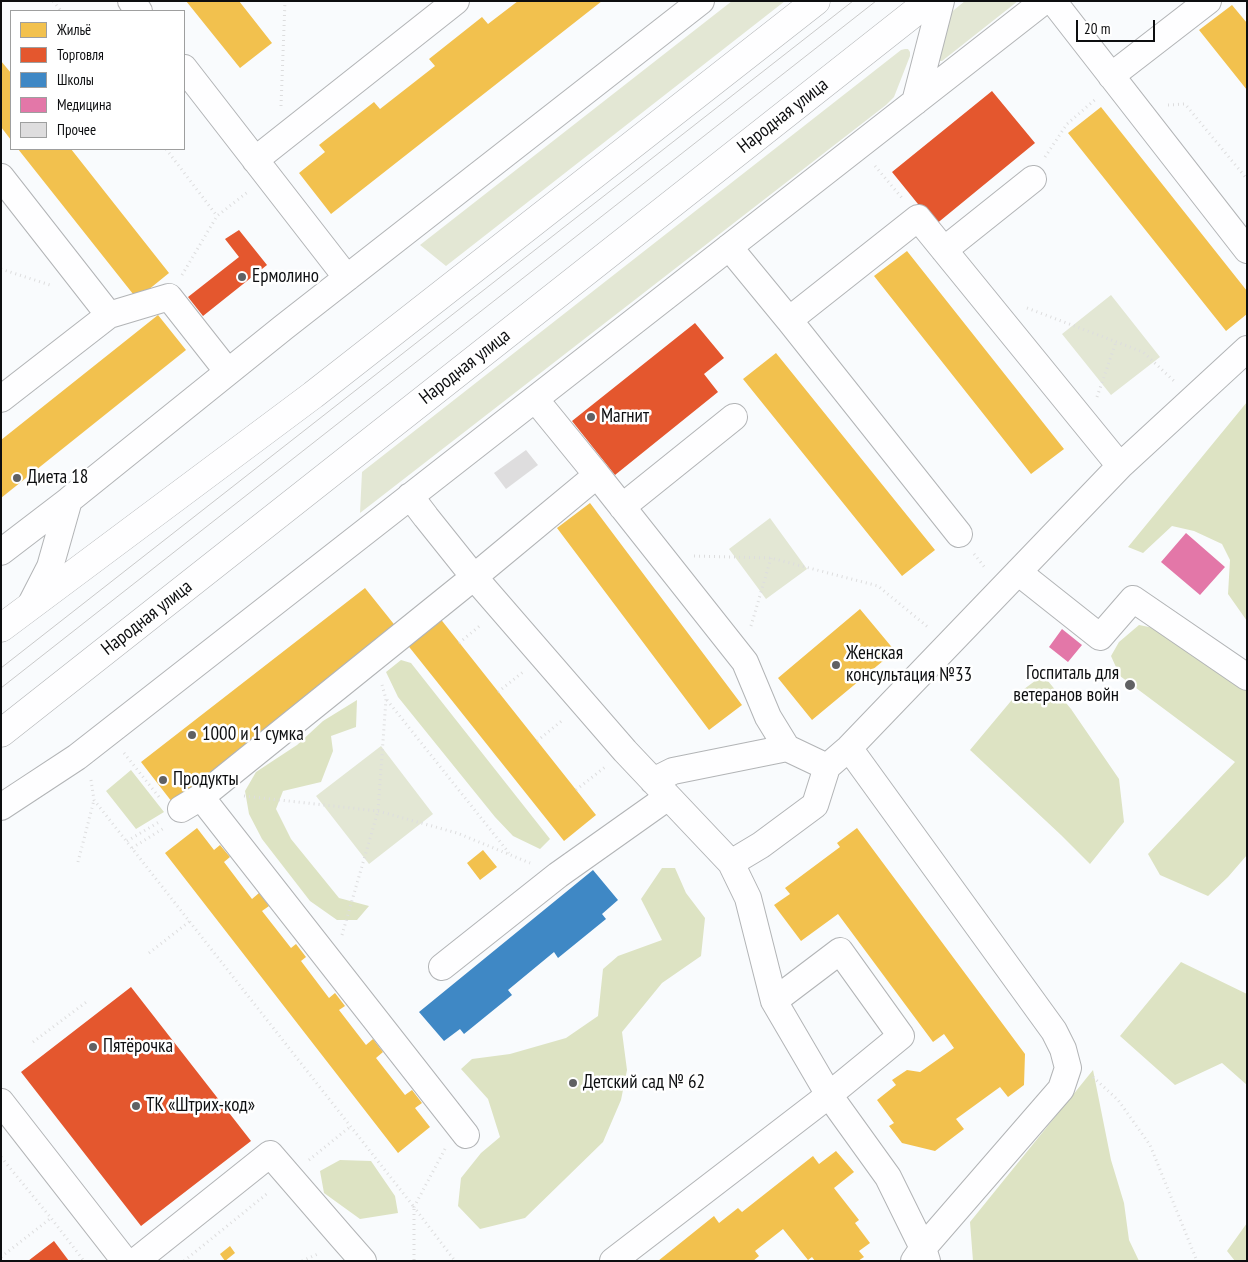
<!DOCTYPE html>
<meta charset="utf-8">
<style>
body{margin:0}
#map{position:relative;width:1248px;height:1262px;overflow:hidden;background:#f9fbfd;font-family:"PT Sans Narrow",sans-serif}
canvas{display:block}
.frame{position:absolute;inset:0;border:2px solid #0d0e10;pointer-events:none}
.legend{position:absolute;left:10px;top:10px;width:175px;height:140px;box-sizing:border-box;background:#fff;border:1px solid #9e9f9f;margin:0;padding:6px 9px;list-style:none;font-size:15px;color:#0d0e10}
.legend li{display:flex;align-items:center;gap:10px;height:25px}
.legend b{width:25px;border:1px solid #9e9f9f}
.scale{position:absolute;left:1076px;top:20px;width:79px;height:22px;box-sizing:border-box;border:2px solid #0d0e10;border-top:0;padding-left:6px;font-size:15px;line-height:18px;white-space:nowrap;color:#0d0e10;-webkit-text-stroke:4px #fff;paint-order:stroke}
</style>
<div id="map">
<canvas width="1248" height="1262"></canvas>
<div class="frame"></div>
<ul class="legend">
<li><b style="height:14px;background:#f2c14e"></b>Жильё</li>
<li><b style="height:14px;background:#e4572e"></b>Торговля</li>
<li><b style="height:14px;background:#3f88c5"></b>Школы</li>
<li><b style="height:14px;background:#e377a8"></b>Медицина</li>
<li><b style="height:14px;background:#deddde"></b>Прочее</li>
</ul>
<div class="scale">20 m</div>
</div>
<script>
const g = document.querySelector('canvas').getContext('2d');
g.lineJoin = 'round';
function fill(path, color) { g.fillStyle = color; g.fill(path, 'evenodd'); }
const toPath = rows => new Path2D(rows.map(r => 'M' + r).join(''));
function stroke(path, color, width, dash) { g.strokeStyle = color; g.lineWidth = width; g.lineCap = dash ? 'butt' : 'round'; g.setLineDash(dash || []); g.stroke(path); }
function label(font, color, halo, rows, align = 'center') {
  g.font = font + ' "PT Sans Narrow",sans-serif'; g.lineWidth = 5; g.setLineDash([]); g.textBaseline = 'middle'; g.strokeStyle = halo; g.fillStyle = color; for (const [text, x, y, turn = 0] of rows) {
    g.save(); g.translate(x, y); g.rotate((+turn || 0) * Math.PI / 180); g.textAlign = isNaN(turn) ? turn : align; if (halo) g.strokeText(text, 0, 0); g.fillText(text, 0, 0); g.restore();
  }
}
fill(toPath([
 [732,1,785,1,446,266,420,245],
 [965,1,1018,1,942,61,939,61,949,14],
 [905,49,908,49,910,52,910,56,894,97,886,105,360,513,362,472,901,50],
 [1111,295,1160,357,1111,395,1062,334],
 [770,518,807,569,766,599,729,549],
 [381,746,433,814,369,864,316,796]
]), '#e3e7d4');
fill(toPath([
 [1247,402,1247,621,1228,594,1230,560,1222,544,1194,531,1172,526,1143,553,1128,547],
 [1139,625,1164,630,1247,689,1247,855,1228,877,1208,896,1160,875,1148,854,1235,762,1120,676,1111,656,1119,642],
 [401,660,411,663,550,839,540,849,513,836,495,817,398,697,386,672],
 [1043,675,1071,709,1119,779,1124,822,1090,864,1061,835,970,750,1016,695],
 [357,700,356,727,331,736,333,751,321,782,283,791,276,809,291,839,339,898,369,906,357,920,337,920,310,901,262,839,249,814,245,791,256,772,297,745,323,721],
 [131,770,164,812,136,829,106,791],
 [662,868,675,868,686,893,705,918,701,956,662,983,622,1032,627,1070,621,1100,603,1142,525,1218,480,1229,458,1206,461,1178,481,1153,500,1137,488,1099,461,1069,472,1059,510,1054,566,1038,598,1016,603,969,618,956,662,940,641,899],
 [1181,962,1247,994,1247,1085,1222,1063,1175,1085,1120,1036],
 [1093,1070,1111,1160,1124,1203,1129,1240,1139,1261,973,1261,970,1222],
 [340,1160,371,1161,395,1196,398,1213,360,1219,324,1193,320,1171],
 [1247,1223,1247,1261,1235,1261,1227,1251]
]), '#dde3c3');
fill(toPath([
 [186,1,239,1,272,43,240,68],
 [518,1,602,1,331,214,299,173,325,152,319,145,374,102,380,109,435,66,429,59,482,17,488,24],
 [1232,5,1247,23,1247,90,1199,30],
 [1,61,11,73,11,140,1,127],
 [1101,107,1247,291,1247,314,1226,331,1068,133],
 [18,149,71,149,169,273,137,299],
 [907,251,1064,449,1031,474,874,276],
 [158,315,186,350,1,498,1,440],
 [776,353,935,550,902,576,743,379],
 [590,503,742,705,709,730,557,528],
 [365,588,397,628,172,802,141,762],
 [860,609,895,651,812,720,778,678],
 [439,617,596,815,564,841,406,643],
 [197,828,214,850,220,845,230,857,224,862,252,899,259,893,269,906,262,911,291,948,296,944,306,957,301,961,329,998,335,993,345,1006,339,1010,366,1045,373,1039,383,1052,376,1058,405,1095,412,1090,422,1103,415,1108,430,1127,398,1153,165,853],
 [857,828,1025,1054,1024,1085,1008,1097,1000,1087,956,1119,964,1129,935,1151,902,1143,889,1126,894,1123,877,1100,896,1085,892,1080,907,1070,920,1072,954,1048,944,1034,933,1042,838,914,801,941,774,905,790,894,785,888,840,847,837,843],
 [483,850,497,867,480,880,467,863],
 [836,1151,854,1172,834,1188,859,1220,855,1223,870,1243,859,1251,864,1257,858,1261,815,1261,812,1257,808,1260,783,1229,755,1251,759,1256,753,1261,658,1261,714,1216,719,1223,738,1208,742,1212,813,1156,819,1164],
 [230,1246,235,1253,225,1261,220,1254]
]), '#f2c14e');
fill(toPath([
 [992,91,1035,143,935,225,892,172],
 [239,230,267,265,203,316,188,297,239,257,225,239],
 [695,323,724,358,704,374,718,392,615,475,572,421],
 [131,987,251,1141,141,1226,21,1072],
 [54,1241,69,1261,28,1261]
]), '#e4572e');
fill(toPath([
 [593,870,618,900,602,914,606,919,558,958,554,952,508,990,512,995,464,1034,460,1029,444,1041,419,1012]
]), '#3f88c5');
fill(toPath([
 [1186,533,1225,567,1200,595,1161,562],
 [1062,629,1082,645,1068,662,1049,647]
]), '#e377a8');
fill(toPath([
 [526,450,538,465,506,489,494,473]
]), '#deddde');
const minor = toPath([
 [131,1,139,11],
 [1053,1,1247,250],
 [184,68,347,278],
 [1111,76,1208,1],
 [915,102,941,1],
 [255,160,456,1],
 [1,177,109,315,1,399],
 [729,247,789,320,918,218,1120,466],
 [944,250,1033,179],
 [109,315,169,297,228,372],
 [789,320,959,534],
 [535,399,597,475],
 [410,496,426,517,474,577,625,751,731,863,761,845,815,805,827,767,849,748,1120,466,1247,349],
 [622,507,734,417],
 [1,552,69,500],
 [1018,572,1100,637,1133,599,1247,677],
 [30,606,50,567,69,500,284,327,701,1],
 [849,748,1054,1031,1063,1049,1068,1068,1061,1089,923,1248,914,1261],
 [653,781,673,771,787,748,827,767],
 [201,797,466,1135],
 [1,807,77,757,1044,1],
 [181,809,201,797,474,577,597,475,745,662,768,717,787,748],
 [442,967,558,875,668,797],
 [774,1001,840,951,901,1036,829,1095,888,1177,923,1248,927,1261],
 [1,1102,125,1261],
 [136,1261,270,1154,341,1236,363,1261],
 [613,1261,829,1095,774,1001,748,898,731,863]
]);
const major = toPath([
 [1,628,313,395,816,1],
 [1,733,929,1]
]);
stroke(minor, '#b2b4b6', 28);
stroke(major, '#b2b4b6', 29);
stroke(toPath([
 [53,1,61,11],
 [1168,105,1185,104,1247,179],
 [281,106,285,1],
 [166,149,217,216],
 [1045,157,1067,124,1097,98],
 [875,166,902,198],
 [1,269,53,286],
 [182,275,217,216,249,191],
 [1027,308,1143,352,1174,381],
 [1097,397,1116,342],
 [974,554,986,569],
 [694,556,771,558,878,586,929,628],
 [751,626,771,558],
 [459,643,482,624],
 [498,692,523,672],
 [387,700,509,853],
 [537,741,564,719],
 [124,753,159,797],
 [91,780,94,800,414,1207,414,1261],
 [576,790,605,767],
 [244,796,378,811,457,833,530,863],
 [127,841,159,822],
 [132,848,164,828],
 [78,862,94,800],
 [342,935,378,811,386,699,382,685],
 [149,953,190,921],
 [33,1042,89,1000],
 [1093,1077,1118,1100,1150,1145,1197,1261],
 [445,1149,414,1207,455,1261],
 [1,1157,51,1218,84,1261],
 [309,1160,351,1126],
 [1,1257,51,1218],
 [184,1261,269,1192],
 [302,1261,320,1253]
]), '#ddddde', 3, [1, 4]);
stroke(minor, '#fefeff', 26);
stroke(major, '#fefeff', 28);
stroke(toPath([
 [1,668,853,1],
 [1,688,876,1]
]), '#c9c9c9', 1);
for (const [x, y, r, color] of [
 [242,277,5,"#606163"],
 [591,417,5,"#606163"],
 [17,478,5,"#606163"],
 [836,665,5,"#606163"],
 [1130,685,6,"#606163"],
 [192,735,5,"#606163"],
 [163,780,5,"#606163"],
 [93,1047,5,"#606163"],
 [573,1083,5,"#606163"],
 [136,1106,5,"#606163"]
]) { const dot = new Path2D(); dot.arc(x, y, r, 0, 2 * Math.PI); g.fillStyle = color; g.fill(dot); stroke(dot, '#fff', 2); }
label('19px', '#0d0e10', '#fff', [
 ["Народная улица",783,116,-38],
 ["Народная улица",465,367,-38],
 ["Народная улица",147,618,-38]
]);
label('19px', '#0d0e10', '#fff', [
 ["Ермолино",252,277],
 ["Магнит",601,417],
 ["Диета 18",27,478],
 ["Женская",846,654],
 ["консультация №33",846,676],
 ["Госпиталь для",1119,674,"right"],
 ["ветеранов войн",1119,696,"right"],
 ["1000 и 1 сумка",202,735],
 ["Продукты",173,780],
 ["Пятёрочка",103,1047],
 ["Детский сад № 62",583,1083],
 ["ТК «Штрих-код»",146,1106]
], 'left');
</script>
